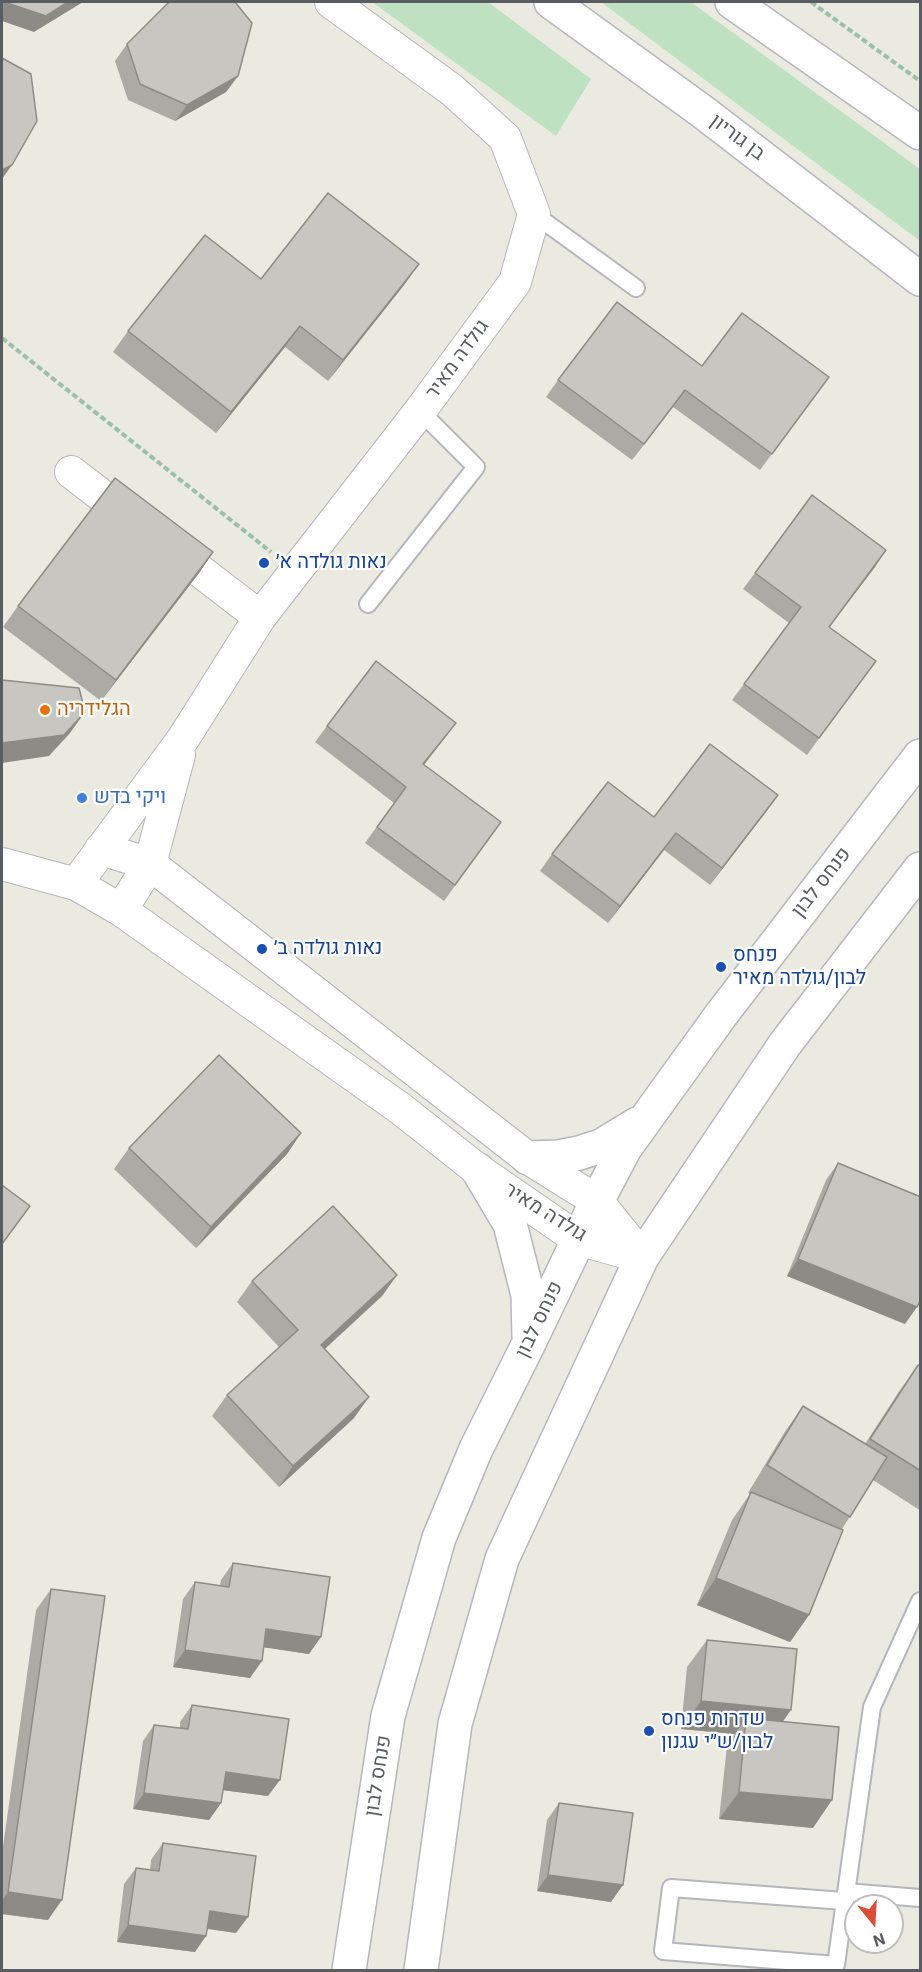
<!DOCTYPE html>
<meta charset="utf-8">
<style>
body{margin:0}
#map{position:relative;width:922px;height:1972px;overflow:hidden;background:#ebeae1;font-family:Roboto,sans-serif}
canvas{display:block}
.frame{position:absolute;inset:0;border:3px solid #595c61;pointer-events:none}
.north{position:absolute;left:844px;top:1894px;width:60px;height:60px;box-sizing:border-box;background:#fff;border:2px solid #bdbec0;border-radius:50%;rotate:162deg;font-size:16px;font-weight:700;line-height:24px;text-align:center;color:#595c61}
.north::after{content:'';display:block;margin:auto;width:21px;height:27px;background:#dc4d36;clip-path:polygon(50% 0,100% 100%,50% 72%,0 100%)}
</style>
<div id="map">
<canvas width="922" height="1972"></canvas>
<div class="frame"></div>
<div class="north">N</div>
</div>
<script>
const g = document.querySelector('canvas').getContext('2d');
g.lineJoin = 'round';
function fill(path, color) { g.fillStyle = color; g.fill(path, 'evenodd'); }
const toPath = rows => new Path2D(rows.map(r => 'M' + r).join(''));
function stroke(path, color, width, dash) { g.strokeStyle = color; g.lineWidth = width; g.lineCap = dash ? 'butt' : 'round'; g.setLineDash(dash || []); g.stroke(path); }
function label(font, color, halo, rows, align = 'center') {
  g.font = font + ' Roboto,Heebo,sans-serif'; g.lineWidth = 4.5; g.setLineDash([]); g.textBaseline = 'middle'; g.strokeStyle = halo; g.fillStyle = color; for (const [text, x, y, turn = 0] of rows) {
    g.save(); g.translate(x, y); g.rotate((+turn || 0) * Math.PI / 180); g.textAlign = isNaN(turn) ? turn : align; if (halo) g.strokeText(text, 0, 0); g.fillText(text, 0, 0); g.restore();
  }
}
fill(toPath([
 [372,2,488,2,591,79,556,136],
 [601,2,691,2,920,169,920,241]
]), '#bee2c1');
const lane = toPath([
 [534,214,636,288],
 [368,604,476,467,420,411],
 [846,1892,920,1898],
 [844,1901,671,1888,663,1951,836,1965,872,1707,920,1601]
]);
const street = toPath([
 [71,472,260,617],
 [101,849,150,864,525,1156,597,1201,642,1257],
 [2,864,76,884,121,910,401,1109,478,1170,578,1239,642,1257],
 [76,884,183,739,260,617,420,411,515,282,534,214,505,138,452,90,331,2],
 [121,910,150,864,179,755]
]);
const secondary = toPath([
 [551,2,703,112,920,279],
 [732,2,920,133],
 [528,1158,558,1157,579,1153,601,1146,637,1124],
 [478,1170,510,1224,528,1295,529,1337],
 [349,1970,388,1716,439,1538,476,1449,528,1345,597,1201,625,1148,721,1015,920,756],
 [421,1970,455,1724,502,1559,642,1257,785,1044,920,869]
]);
stroke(lane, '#b3b6bb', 20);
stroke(street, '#b3b6bb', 34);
stroke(secondary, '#b4b7bc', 36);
stroke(toPath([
 [811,2,920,81],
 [2,338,271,552]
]), '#99c1a7', 4, [6, 3]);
stroke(lane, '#fff', 16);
stroke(street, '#fff', 32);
stroke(secondary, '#fff', 33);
fill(toPath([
 [127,44,238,76,226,92,175,121,128,100,115,61],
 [419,264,404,285,328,381,285,347,216,433,113,352,128,331,261,279],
 [702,366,829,377,760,470,673,407,632,460,546,397,558,380],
 [213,552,199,573,101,701,3,627,18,606],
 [875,567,829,627,864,677,807,755,732,700,789,623,743,589,755,573],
 [456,723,424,765,501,822,444,901,365,843,394,803,315,742,327,726],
 [778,795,710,885,664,850,608,923,540,871,552,854,654,817],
 [301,1133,287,1154,196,1248,114,1169,129,1148],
 [838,1163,905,1324,787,1276,826,1180],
 [397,1275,382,1296,325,1349,354,1418,279,1487,212,1416,227,1395,279,1347,237,1302,252,1281],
 [918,1365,921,1367,921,1511,873,1480,842,1529,809,1615,790,1642,697,1605,732,1520,750,1494,748,1493,784,1433,803,1406,865,1444,898,1393],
 [233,1563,309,1654,264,1647,250,1678,173,1667,183,1599,195,1582,220,1586,221,1580],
 [51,1589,48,1920,2,1914,2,1854,36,1610],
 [707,1640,783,1722,813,1828,719,1819,727,1746,735,1734,681,1729,687,1667],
 [192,1705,268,1796,223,1790,221,1803,209,1820,133,1809,143,1741,154,1725,180,1728,180,1722],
 [559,1803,611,1902,537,1891,547,1820],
 [163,1843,236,1933,207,1929,195,1952,117,1942,124,1884,136,1868,150,1870,151,1860]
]), '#acaaa5');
fill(toPath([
 [3,2,83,2,34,32,2,21,2,4],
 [238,76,226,92,175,121,187,105],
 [12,165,2,179,2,170],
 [419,264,404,285,328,381,343,360],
 [300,326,285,347,216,433,231,412],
 [685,390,673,407,632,460,644,444],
 [886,550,875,567,817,643,829,627],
 [213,552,199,573,101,701,116,680],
 [85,712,70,733,49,756,2,763,2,743],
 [456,723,444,739,411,781,423,764],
 [778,795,766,812,710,885,722,868],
 [676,833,664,850,608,923,620,906],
 [301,1133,287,1154,196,1248,211,1227],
 [798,1259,917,1307,905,1324,787,1276],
 [397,1275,382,1296,306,1366,321,1345],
 [369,1397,354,1418,279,1487,293,1466],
 [716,1578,809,1615,790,1642,697,1605],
 [266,1629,321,1637,309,1654,255,1646],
 [185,1650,262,1661,250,1678,173,1667],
 [701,1701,791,1710,772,1737,746,1718,735,1734,681,1729],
 [226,1772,280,1780,268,1796,214,1789],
 [739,1792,832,1800,813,1828,719,1819],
 [144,1793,221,1803,209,1820,133,1809],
 [548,1875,623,1885,611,1902,537,1891],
 [8,1892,62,1900,48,1920,2,1914,2,1901],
 [210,1911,248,1917,236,1933,198,1927],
 [128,1925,206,1936,195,1952,117,1942]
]), '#8c8b86');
const building = toPath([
 [4,2,68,2,46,16,4,2],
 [169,2,235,2,252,23,238,76,187,105,140,84,127,44,169,2],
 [2,58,31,74,37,121,12,165,2,170,2,58],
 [328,193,419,264,343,360,300,326,231,412,128,331,205,235,261,279,328,193],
 [617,302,702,366,742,313,829,377,772,454,685,390,644,444,558,380,617,302],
 [115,478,213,552,116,680,18,606,115,478],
 [812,495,886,550,829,627,876,661,819,738,744,684,801,607,755,573,812,495],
 [376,661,456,723,423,764,501,822,455,885,377,827,406,787,327,726,376,661],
 [2,680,79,688,85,712,64,735,2,743,2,680],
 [710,744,778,795,722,868,676,833,620,906,552,854,608,782,654,817,710,744],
 [219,1055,301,1133,211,1227,129,1148,219,1055],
 [838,1163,921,1197,921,1299,917,1307,798,1259,838,1163],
 [2,1185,30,1206,2,1244,2,1185],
 [333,1206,397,1275,321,1345,369,1397,293,1466,227,1395,298,1330,252,1281,333,1206],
 [918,1365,921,1367,921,1471,870,1439,918,1365],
 [803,1406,887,1457,850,1517,767,1465,803,1406],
 [751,1492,843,1530,809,1615,716,1578,751,1492],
 [233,1563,330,1577,321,1637,266,1629,262,1661,185,1650,195,1582,229,1587,233,1563],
 [51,1589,105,1596,62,1900,8,1892,51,1589],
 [707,1640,797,1649,791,1710,701,1701,707,1640],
 [192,1705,289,1719,280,1780,226,1772,221,1803,144,1793,154,1725,188,1729,192,1705],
 [746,1718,839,1727,832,1800,739,1792,746,1718],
 [559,1803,633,1813,623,1885,548,1875,559,1803],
 [163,1843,256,1856,248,1917,210,1911,206,1936,128,1925,136,1868,159,1871,163,1843]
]);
fill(building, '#c8c6c0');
stroke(building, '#8c8b86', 1.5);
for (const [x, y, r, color] of [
 [264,563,6,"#1a4fb4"],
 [45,710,6,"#e8710a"],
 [82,798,6,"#3f7fe0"],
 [262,949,6,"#1a4fb4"],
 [721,967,6,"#1a4fb4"],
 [649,1731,6,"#1a4fb4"]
]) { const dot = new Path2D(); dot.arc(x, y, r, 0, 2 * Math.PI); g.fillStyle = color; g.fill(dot); stroke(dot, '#fff', 2); }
label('20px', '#595c61', '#fff', [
 ["בן גוריון",737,138,37],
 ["גולדה מאיר",458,360,-54],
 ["פנחס לבון",822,883,-52],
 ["גולדה מאיר",545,1213,32],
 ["פנחס לבון",540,1320,-64],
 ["פנחס לבון",379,1776,-81]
]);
label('20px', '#164399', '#fff', [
 ["נאות גולדה א׳",276,563],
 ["נאות גולדה ב׳",274,949],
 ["פנחס",733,956],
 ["לבון/גולדה מאיר",733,979],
 ["שדרות פנחס",661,1720],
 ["לבון/ש״י עגנון",661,1743]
], 'left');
label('20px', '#c56008', '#fff', [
 ["הגלידריה",57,710]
], 'left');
label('20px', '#366cbe', '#fff', [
 ["ויקי בדש",94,798]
], 'left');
</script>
